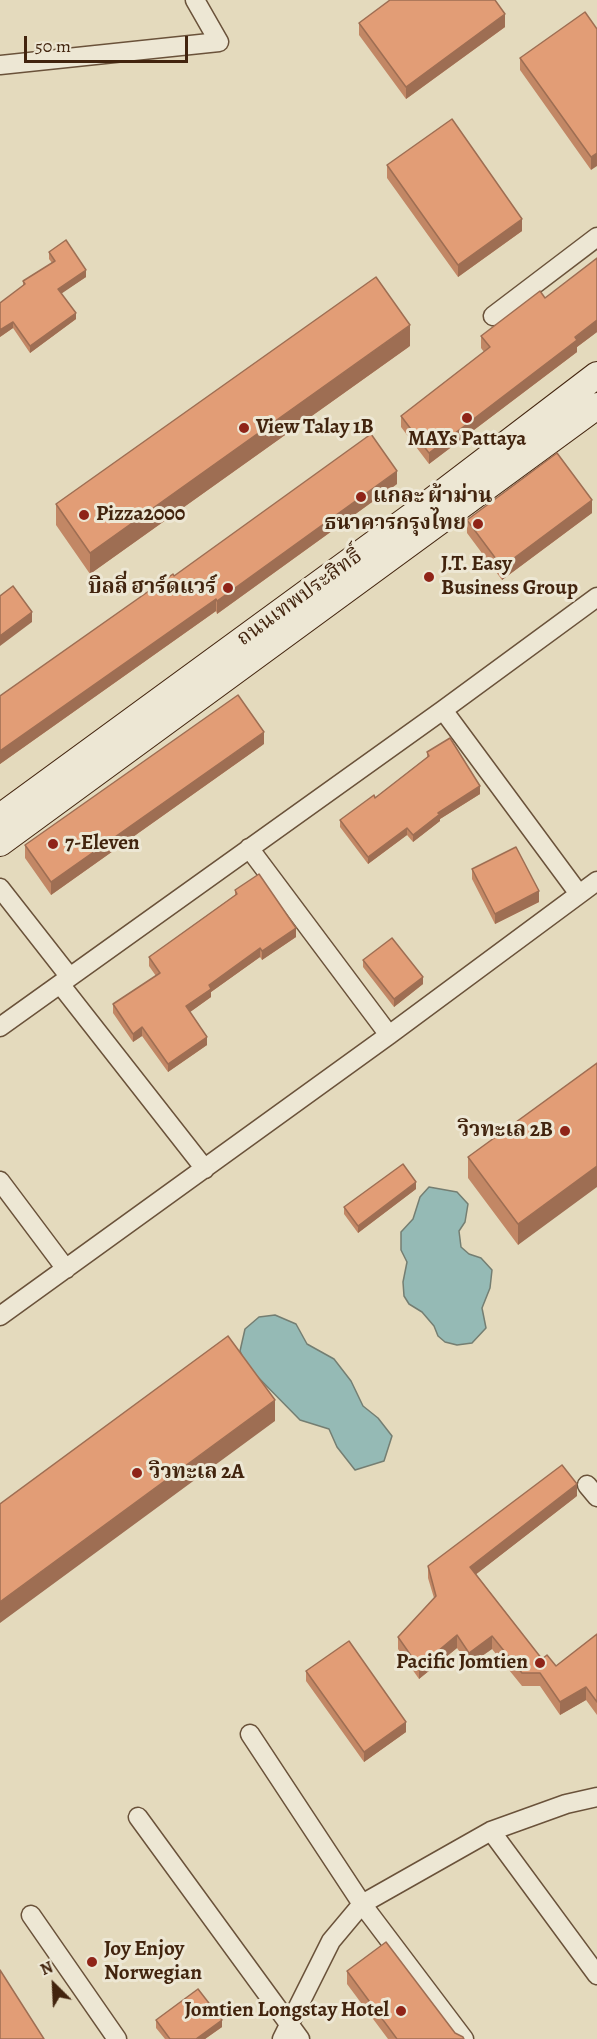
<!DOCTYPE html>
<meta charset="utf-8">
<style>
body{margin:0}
#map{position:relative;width:597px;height:2039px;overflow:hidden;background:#e4dabd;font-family:Alegreya,serif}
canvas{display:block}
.north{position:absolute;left:24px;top:1955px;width:60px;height:60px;-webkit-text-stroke:4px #ede7d4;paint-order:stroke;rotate:336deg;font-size:16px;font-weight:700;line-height:24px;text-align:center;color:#42240e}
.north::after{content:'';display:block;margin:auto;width:21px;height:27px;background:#42240e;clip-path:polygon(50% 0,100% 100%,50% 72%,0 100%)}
.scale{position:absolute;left:24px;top:36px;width:164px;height:27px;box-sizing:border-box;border:3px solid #42240e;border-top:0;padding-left:8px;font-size:18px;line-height:21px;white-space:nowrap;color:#42240e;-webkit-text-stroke:4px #ede7d4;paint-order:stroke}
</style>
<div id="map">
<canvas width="597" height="2039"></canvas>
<div class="north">N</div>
<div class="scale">50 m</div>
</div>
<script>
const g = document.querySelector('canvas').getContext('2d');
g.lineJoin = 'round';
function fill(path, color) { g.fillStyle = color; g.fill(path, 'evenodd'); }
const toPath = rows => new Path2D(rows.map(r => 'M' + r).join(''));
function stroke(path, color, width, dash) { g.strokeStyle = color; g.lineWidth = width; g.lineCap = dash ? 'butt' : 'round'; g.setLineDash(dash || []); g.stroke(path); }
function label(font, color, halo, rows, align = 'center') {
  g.font = font + ' Alegreya,"Noto Serif Thai",serif'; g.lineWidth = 6; g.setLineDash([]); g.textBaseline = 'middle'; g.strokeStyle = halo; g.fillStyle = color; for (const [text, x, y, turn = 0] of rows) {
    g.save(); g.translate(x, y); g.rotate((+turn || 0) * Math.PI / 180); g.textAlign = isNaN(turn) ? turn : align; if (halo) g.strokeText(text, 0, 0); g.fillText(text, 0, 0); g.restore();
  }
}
const water = toPath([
 [429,1187,457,1192,468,1204,465,1222,459,1231,461,1247,469,1254,481,1258,492,1270,490,1288,482,1308,486,1328,472,1343,457,1345,445,1342,438,1336,434,1326,422,1312,409,1304,404,1296,403,1282,407,1262,401,1250,401,1232,413,1219,420,1197,429,1187],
 [275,1315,296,1324,307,1344,334,1359,351,1381,363,1406,378,1418,392,1436,384,1461,355,1470,337,1447,329,1429,300,1420,246,1365,240,1351,245,1329,259,1317,275,1315]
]);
fill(water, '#95bab5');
stroke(water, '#747e72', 1.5);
const street = toPath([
 [0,65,219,42,195,0],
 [493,316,597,237],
 [443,710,579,894],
 [249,848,389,1035],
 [0,888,69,976],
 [60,984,205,1169],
 [0,1027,443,710,597,597],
 [0,1181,66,1269],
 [0,1316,389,1035,597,881],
 [587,1485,597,1497],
 [250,1734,362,1904,464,2039],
 [138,1817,300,2039],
 [491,1831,597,1975],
 [31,1915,117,2039],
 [282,2039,331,1941,362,1904,491,1831,566,1804,597,1797]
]);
const secondary = toPath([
 [0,817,416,513,597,375],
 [0,843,597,406]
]);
stroke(street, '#6a523a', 21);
stroke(secondary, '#42240e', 28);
stroke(street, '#ede7d4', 18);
stroke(secondary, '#ede7d4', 26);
fill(toPath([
 [359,23,505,27,406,99,359,35],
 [597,29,591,170,520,70,520,58],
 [387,165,522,231,458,277,387,178],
 [49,252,86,277,61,293,76,319,30,353,13,328,0,337,23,285,23,281,52,263,49,259],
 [597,258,597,332,577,347,577,352,429,464,401,427,401,416,484,352,481,348,481,336,545,298],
 [410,346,90,574,56,525,56,504],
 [397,484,217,614,216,611,0,764,0,696,174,576],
 [592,513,502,580,467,533,467,520],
 [264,744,51,895,25,858,25,845],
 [427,752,480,794,440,819,440,821,413,842,407,835,368,864,340,827,340,820,375,798,427,757],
 [472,869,539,902,495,924,472,879],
 [235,890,296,937,262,960,260,957,211,992,211,997,190,1012,207,1045,168,1072,142,1036,133,1042,113,1013,113,1004,156,976,149,966,149,957,235,895],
 [363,960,423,984,394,1007,363,967],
 [597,1063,518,1245,468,1178,468,1157],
 [416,1189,358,1233,344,1214,344,1207],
 [577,1496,476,1574,542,1659,556,1666,597,1634,597,1715,586,1700,560,1715,540,1686,522,1686,492,1649,469,1665,457,1648,419,1679,398,1649,398,1637,434,1598,428,1578,428,1566],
 [306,1671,406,1732,364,1762,306,1681],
 [347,1971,455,2033,464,2039,388,2039,347,1984],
 [156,2020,222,2027,205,2039,165,2039,156,2028]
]), '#c28765');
fill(toPath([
 [505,14,505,27,406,99,406,87],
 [597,153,597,166,591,170,591,157],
 [522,219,522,231,458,277,458,265],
 [86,270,86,277,58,296,58,289],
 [76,313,76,319,30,353,30,346],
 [597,320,597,332,577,347,577,352,429,464,429,453],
 [13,322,13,328,0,337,0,330],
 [410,325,410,346,90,574,90,553],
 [397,471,397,484,217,614,217,601],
 [592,500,592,513,502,580,502,567],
 [216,599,216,611,0,764,0,751],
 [32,612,32,622,0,646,0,636],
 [264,732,264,744,51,895,51,882],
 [480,786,480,794,440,819,440,821,413,842,413,835,438,813],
 [407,828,407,835,368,864,368,857],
 [539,891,539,902,495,924,495,914],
 [296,928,296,937,262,960,262,951],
 [260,948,260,957,211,992,211,997,186,1015,186,1006,209,985],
 [423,977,423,984,394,1007,394,999],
 [142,1027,142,1036,133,1042,133,1034],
 [207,1037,207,1045,168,1072,168,1064],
 [597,1166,597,1187,518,1245,518,1224],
 [416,1182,416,1189,358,1233,358,1226],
 [275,1400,275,1421,0,1623,0,1602],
 [577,1484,577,1496,470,1579,470,1567],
 [457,1635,457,1648,419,1679,419,1667],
 [492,1636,492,1649,469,1665,469,1653],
 [586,1687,586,1700,560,1715,560,1702],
 [406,1722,406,1732,364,1762,364,1752],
 [222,2020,222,2027,205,2039,196,2039]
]), '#9e6e53');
const building = toPath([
 [390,0,495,0,505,14,406,87,359,23,390,0],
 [585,12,597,29,597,153,591,157,520,58,585,12],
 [452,119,522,219,458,265,387,165,452,119],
 [66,240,86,270,58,289,76,313,30,346,13,322,0,330,0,303,25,284,23,281,55,261,49,252,66,240],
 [597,258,597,320,575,337,577,340,429,453,401,416,490,347,481,336,540,291,545,298,597,258],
 [376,277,410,325,90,553,56,504,376,277],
 [371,434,397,471,217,601,216,599,0,751,0,696,173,574,174,576,371,434],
 [557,453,592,500,502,567,467,520,557,453],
 [13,586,32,612,0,636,0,596,13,586],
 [238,695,264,732,51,882,25,845,238,695],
 [450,738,480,786,438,813,440,814,413,835,407,828,368,857,340,820,374,795,375,798,429,756,427,752,450,738],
 [516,847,539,891,495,914,472,869,516,847],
 [259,874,296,928,262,951,260,948,209,985,211,989,186,1006,207,1037,168,1064,142,1027,133,1034,113,1004,160,973,149,957,237,894,235,890,259,874],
 [392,938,423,977,394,999,363,960,392,938],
 [597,1063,597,1166,518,1224,468,1157,597,1063],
 [403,1164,416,1182,358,1226,344,1207,403,1164],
 [228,1336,275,1400,0,1602,0,1504,228,1336],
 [562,1465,577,1484,470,1567,542,1659,547,1655,556,1666,597,1634,597,1702,586,1687,560,1702,540,1673,522,1673,492,1636,469,1653,457,1635,419,1667,398,1637,436,1596,428,1566,562,1465],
 [349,1641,406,1722,364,1752,306,1671,349,1641],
 [386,1942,455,2033,463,2037,464,2039,397,2039,347,1971,386,1942],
 [0,1970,44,2039,0,2039,0,1970],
 [198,1989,222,2020,196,2039,170,2039,156,2020,198,1989]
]);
fill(building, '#e29d76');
stroke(building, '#9e6e53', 1.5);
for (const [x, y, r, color] of [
 [467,418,6,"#8f2418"],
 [244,428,6,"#8f2418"],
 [361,497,6,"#8f2418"],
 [84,515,6,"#8f2418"],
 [478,524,6,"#8f2418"],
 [429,577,6,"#8f2418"],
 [228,588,6,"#8f2418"],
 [53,844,6,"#8f2418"],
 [565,1131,6,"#8f2418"],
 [137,1473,6,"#8f2418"],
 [540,1663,6,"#8f2418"],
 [92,1962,6,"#8f2418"],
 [401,2011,6,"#8f2418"]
]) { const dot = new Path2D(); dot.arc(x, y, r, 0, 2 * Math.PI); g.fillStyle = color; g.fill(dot); stroke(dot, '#ede7d4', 2); }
label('bold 21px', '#42240e', '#ede7d4', [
 ["View Talay 1B",256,428],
 ["MAYs Pattaya",467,440,"center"],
 ["แกละ ผ้าม่าน",373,497],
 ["Pizza2000",96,515],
 ["ธนาคารกรุงไทย",466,524,"right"],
 ["J.T. Easy",441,565],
 ["Business Group",441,589],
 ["บิลลี่ ฮาร์ดแวร์",216,588,"right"],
 ["7-Eleven",65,844],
 ["วิวทะเล 2B",553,1131,"right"],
 ["วิวทะเล 2A",149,1473],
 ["Pacific Jomtien",528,1663,"right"],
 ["Joy Enjoy",104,1950],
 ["Norwegian",104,1974],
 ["Jomtien Longstay Hotel",389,2011,"right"]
], 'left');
label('21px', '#42240e', '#ede7d4', [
 ["ถนนเทพประสิทธิ์",300,598,-36]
]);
</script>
